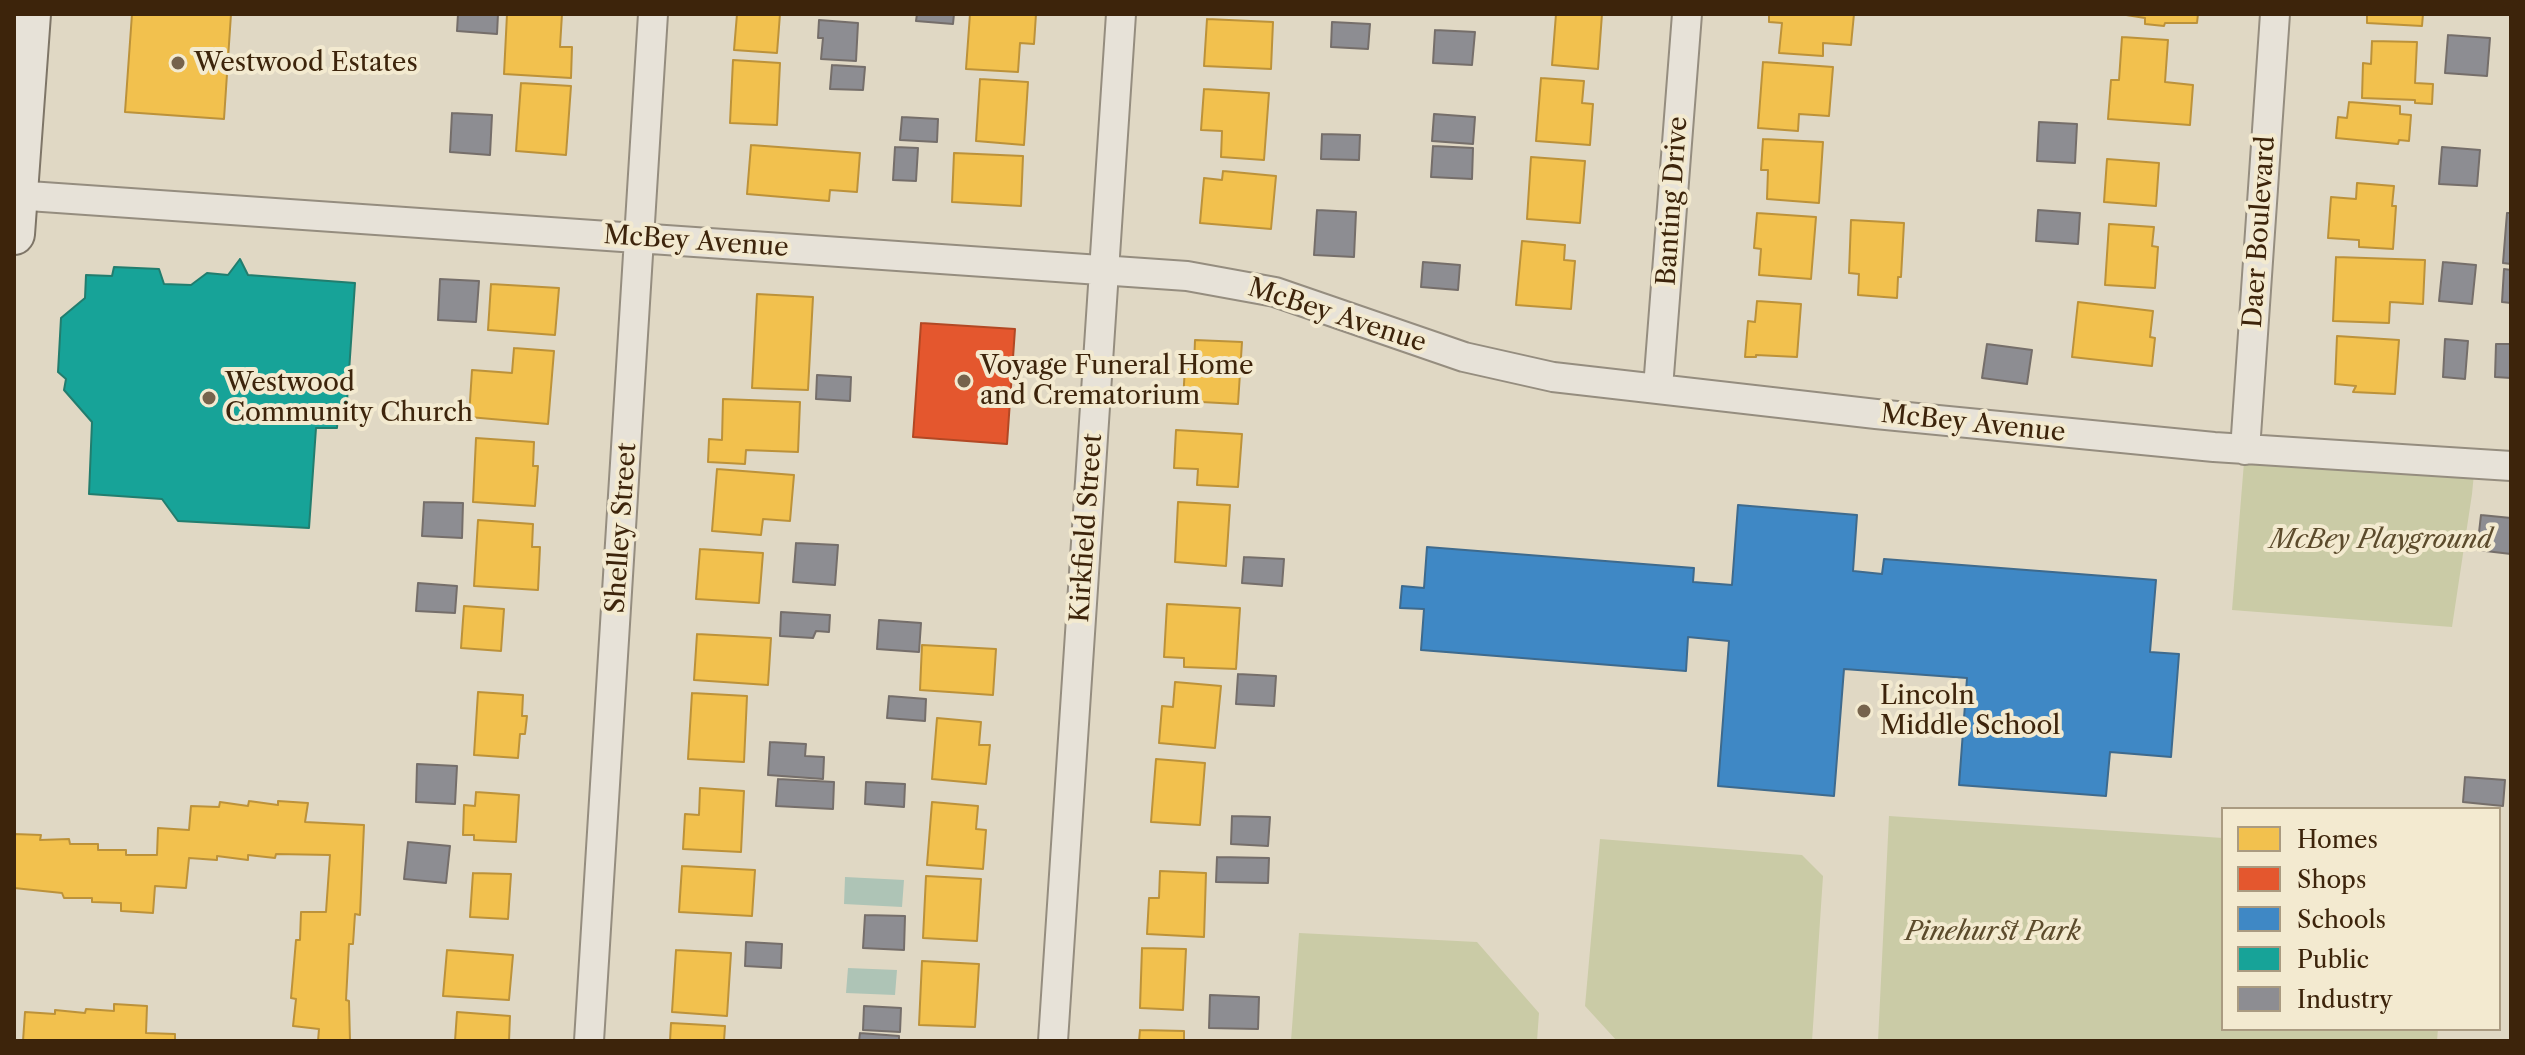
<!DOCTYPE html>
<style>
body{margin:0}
#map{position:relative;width:2525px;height:1055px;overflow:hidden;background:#e0d8c4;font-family:"Libre Caslon Text",serif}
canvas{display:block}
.frame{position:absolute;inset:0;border:16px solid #3d240b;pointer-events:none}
.legend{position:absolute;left:2221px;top:807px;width:280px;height:224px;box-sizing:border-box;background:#f3ead0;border:2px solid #aa9b81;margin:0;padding:10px 14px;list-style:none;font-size:24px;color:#3d240b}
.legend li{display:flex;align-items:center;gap:16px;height:40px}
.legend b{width:40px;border:2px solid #aa9b81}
</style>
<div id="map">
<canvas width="2525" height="1055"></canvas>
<div class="frame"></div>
<ul class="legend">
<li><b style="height:22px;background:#f2c14e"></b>Homes</li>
<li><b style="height:22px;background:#e4572e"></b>Shops</li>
<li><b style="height:22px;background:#3f88c5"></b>Schools</li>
<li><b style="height:22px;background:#17a398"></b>Public</li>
<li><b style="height:22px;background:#8d8d92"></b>Industry</li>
</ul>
</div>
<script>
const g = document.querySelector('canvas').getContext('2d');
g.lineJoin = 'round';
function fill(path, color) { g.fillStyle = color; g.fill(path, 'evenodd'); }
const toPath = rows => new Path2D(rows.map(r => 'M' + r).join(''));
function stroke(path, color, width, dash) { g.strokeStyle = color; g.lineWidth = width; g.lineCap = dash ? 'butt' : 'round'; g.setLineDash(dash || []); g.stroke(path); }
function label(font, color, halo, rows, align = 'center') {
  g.font = font + ' "Libre Caslon Text",serif'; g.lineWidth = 8; g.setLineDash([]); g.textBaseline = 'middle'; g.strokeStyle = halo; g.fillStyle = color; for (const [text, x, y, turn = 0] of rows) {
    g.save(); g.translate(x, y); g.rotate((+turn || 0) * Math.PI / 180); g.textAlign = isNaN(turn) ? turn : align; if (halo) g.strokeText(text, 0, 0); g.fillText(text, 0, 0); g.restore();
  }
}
fill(toPath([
 [2245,450,2475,463,2472,494,2452,627,2232,610],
 [1889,816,2223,838,2223,1029,2438,1029,2437,1041,1878,1041],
 [1600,839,1802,855,1823,876,1812,1041,1617,1041,1585,1006],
 [1299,933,1477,942,1539,1013,1537,1041,1291,1041]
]), '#cacba6');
fill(toPath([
 [845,877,904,880,902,907,844,904],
 [848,968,897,970,895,995,846,993]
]), '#aec4b6');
const homes = toPath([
 [132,14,231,14,224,119,125,112,132,14],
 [507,14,562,14,560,47,572,47,571,78,504,74,507,14],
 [737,14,780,14,777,53,734,50,737,14],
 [970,14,1036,14,1034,44,1020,43,1018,72,966,69,970,14],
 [1556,14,1602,14,1598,69,1552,65,1556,14],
 [1769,14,1854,14,1851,45,1823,43,1823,56,1779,53,1782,23,1769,22,1769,14],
 [2120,14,2198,14,2197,23,2165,23,2164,26,2145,24,2145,18,2120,14],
 [2367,14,2423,14,2422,26,2367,23,2367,14],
 [1207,19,1273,22,1271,69,1204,66,1207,19],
 [2122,37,2168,40,2165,82,2193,85,2190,125,2108,119,2111,80,2119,80,2122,37],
 [2372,41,2417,42,2415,83,2433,84,2432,104,2415,103,2415,100,2362,98,2363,63,2371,64,2372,41],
 [733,60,780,63,777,125,730,123,733,60],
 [1763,62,1833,67,1829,116,1799,114,1798,131,1758,128,1763,62],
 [1541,78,1584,81,1582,103,1593,104,1590,145,1536,141,1541,78],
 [980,79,1028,82,1024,145,976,141,980,79],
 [521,83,571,86,566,155,516,151,521,83],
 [1204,89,1269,93,1264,160,1221,157,1222,131,1201,130,1204,89],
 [2349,102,2400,106,2400,114,2411,115,2409,141,2399,140,2398,144,2336,138,2338,117,2347,118,2349,102],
 [1763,139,1823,142,1819,203,1767,199,1768,170,1761,170,1763,139],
 [751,145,860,153,857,192,830,190,829,201,747,194,751,145],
 [954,153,1023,156,1021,206,952,202,954,153],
 [1531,157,1585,161,1580,223,1527,219,1531,157],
 [2107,159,2159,163,2156,206,2104,202,2107,159],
 [1223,171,1276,176,1271,229,1200,223,1204,178,1222,180,1223,171],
 [2357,183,2394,186,2392,206,2396,206,2393,249,2359,247,2359,240,2328,238,2331,197,2356,199,2357,183],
 [1757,213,1816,217,1811,279,1759,275,1761,249,1754,248,1757,213],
 [1851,220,1904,223,1901,277,1898,277,1897,298,1858,295,1859,274,1849,273,1851,220],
 [2109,224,2154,227,2152,246,2158,247,2155,288,2105,285,2109,224],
 [1522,241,1565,245,1564,260,1575,261,1571,309,1516,305,1522,241],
 [2336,257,2425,260,2423,304,2390,302,2389,323,2333,321,2336,257],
 [491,284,559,288,555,335,488,330,491,284],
 [757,294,813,297,808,390,752,388,757,294],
 [1757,301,1801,304,1797,357,1756,355,1756,357,1745,357,1748,321,1755,322,1757,301],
 [2078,302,2153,311,2150,337,2155,338,2152,366,2072,357,2078,302],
 [2337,336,2399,340,2395,394,2353,392,2356,386,2335,384,2337,336],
 [1195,340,1242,342,1238,404,1183,401,1185,367,1194,367,1195,340],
 [514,348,554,351,548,424,469,417,472,370,512,373,514,348],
 [723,399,800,402,798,452,746,450,745,464,708,462,709,439,722,440,723,399],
 [1176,430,1242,434,1238,487,1197,485,1198,469,1174,468,1176,430],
 [476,438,534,442,533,466,538,466,535,506,473,502,476,438],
 [717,469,794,475,790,521,763,519,761,535,712,531,717,469],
 [1178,502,1230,505,1226,566,1175,562,1178,502],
 [478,520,533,524,532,547,540,547,538,590,474,586,478,520],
 [700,549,763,553,759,603,696,599,700,549],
 [1167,604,1240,608,1236,669,1184,667,1184,658,1164,657,1167,604],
 [464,606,504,609,501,651,461,648,464,606],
 [697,634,771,638,768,685,694,680,697,634],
 [922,645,996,649,993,695,920,690,922,645],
 [1175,682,1221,686,1215,748,1159,743,1162,706,1173,707,1175,682],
 [478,692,523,695,522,716,527,716,525,734,520,734,518,758,474,755,478,692],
 [692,693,747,696,744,762,688,759,692,693],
 [937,718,981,722,979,745,990,745,986,784,932,779,937,718],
 [1156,759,1205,763,1200,825,1151,822,1156,759],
 [700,788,744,791,741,852,683,849,685,814,699,815,700,788],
 [476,792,519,795,516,842,474,840,474,835,463,835,464,805,475,806,476,792],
 [249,801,278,805,278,801,308,803,305,822,364,825,360,915,355,914,353,944,349,944,346,1000,349,1001,350,1041,318,1041,319,1029,293,1026,296,999,291,998,296,940,300,940,301,912,326,912,330,855,276,854,275,858,248,855,248,860,217,856,217,860,189,858,186,888,155,886,153,913,121,911,121,903,92,902,92,898,64,898,62,893,14,888,14,834,41,835,40,840,69,839,70,844,98,844,98,850,126,850,126,855,157,855,158,828,189,830,191,806,219,807,220,802,248,806,249,801],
 [932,802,978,806,976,829,986,830,983,869,927,865,932,802],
 [682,866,755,870,752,916,679,912,682,866],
 [1160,871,1206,873,1204,937,1147,934,1149,898,1159,898,1160,871],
 [473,873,511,874,508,919,470,917,473,873],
 [926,876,981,879,977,941,923,938,926,876],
 [1142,948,1186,949,1183,1010,1140,1008,1142,948],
 [447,950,513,955,509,1000,443,996,447,950],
 [676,950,731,953,727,1016,672,1012,676,950],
 [922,961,979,964,975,1027,919,1025,922,961],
 [114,1004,147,1006,146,1033,175,1034,175,1041,23,1041,25,1012,55,1014,55,1010,85,1013,86,1009,114,1011,114,1004],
 [457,1012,510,1016,509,1041,455,1041,457,1012],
 [671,1023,725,1026,724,1041,670,1041,671,1023],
 [1140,1030,1184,1031,1184,1041,1139,1041,1140,1030]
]);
fill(homes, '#f2c14e');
stroke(homes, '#bc923a', 2);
const shops = toPath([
 [921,323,1015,329,1007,444,913,437,921,323]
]);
fill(shops, '#e4572e');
stroke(shops, '#b24824', 2);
const schools = toPath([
 [1738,505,1857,515,1853,571,1882,574,1884,559,2156,580,2150,652,2179,654,2171,757,2110,752,2106,796,1959,785,1967,678,1844,669,1834,796,1718,786,1729,641,1688,637,1686,671,1421,650,1424,609,1400,608,1402,586,1424,588,1427,547,1694,568,1693,582,1732,585,1738,505]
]);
fill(schools, '#3f88c5');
stroke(schools, '#3e6a8d', 2);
const public = toPath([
 [240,259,248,275,355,283,346,416,338,414,337,428,316,428,309,528,178,521,162,499,89,494,92,422,64,390,66,379,58,372,61,318,85,298,86,275,112,276,114,267,159,269,164,284,191,285,207,273,228,275,240,259]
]);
fill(public, '#17a398');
stroke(public, '#227d6e', 2);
const industry = toPath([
 [458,14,498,14,497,34,457,31,458,14],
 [917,14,954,14,953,24,916,21,917,14],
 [819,20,858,23,856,61,821,59,823,38,818,38,819,20],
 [1332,22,1370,24,1368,49,1331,47,1332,22],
 [1435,30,1475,32,1472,65,1433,63,1435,30],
 [2448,35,2490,38,2487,76,2445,73,2448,35],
 [832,65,865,67,863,90,830,89,832,65],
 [452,113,492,115,490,155,450,152,452,113],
 [1434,114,1475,117,1473,144,1432,141,1434,114],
 [902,117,938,119,937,142,900,140,902,117],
 [2039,122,2077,124,2075,163,2037,161,2039,122],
 [1322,134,1360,135,1359,160,1321,159,1322,134],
 [1433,146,1473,148,1472,179,1431,177,1433,146],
 [895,147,918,148,916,181,893,180,895,147],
 [2442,147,2480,150,2477,186,2439,184,2442,147],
 [1317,210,1356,212,1354,257,1314,255,1317,210],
 [2038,210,2080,213,2078,244,2036,241,2038,210],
 [2507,213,2511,213,2511,264,2503,263,2507,213],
 [1423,262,1460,265,1458,290,1421,287,1423,262],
 [2443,262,2476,265,2472,304,2439,301,2443,262],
 [2504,269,2511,270,2511,303,2502,302,2504,269],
 [440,279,479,281,476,322,438,320,440,279],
 [2445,339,2468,341,2465,379,2443,377,2445,339],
 [1987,344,2032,350,2027,384,1982,378,1987,344],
 [2496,344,2511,344,2511,378,2495,377,2496,344],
 [817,375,851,377,850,401,816,399,817,375],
 [424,502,463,503,462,538,422,536,424,502],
 [2481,515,2511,518,2511,554,2477,550,2481,515],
 [796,543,838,545,835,585,793,582,796,543],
 [1244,557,1284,559,1282,586,1242,583,1244,557],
 [418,583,457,586,455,613,416,611,418,583],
 [781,612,830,615,829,632,816,631,813,638,780,636,781,612],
 [879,620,921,623,919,652,877,649,879,620],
 [1238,674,1276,676,1274,706,1236,704,1238,674],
 [889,696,926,699,925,721,887,718,889,696],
 [770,742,806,744,805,756,824,757,823,779,768,775,770,742],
 [417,764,457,766,455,804,416,802,417,764],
 [2465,777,2505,780,2503,806,2463,802,2465,777],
 [778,779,834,782,833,809,776,806,778,779],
 [866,782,905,784,904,807,865,804,866,782],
 [1232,816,1270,817,1268,846,1231,844,1232,816],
 [408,842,450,846,446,883,404,879,408,842],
 [1217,857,1269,858,1268,883,1216,882,1217,857],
 [865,915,905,916,904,950,863,948,865,915],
 [746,942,782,944,781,968,745,966,746,942],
 [1210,995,1259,997,1258,1029,1209,1028,1210,995],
 [864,1006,901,1008,900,1032,863,1030,864,1006],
 [860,1033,899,1036,899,1041,859,1041,860,1033]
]);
fill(industry, '#8d8d92');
stroke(industry, '#756e6a', 2);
const street = toPath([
 [14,195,1187,276,1275,292,1464,357,1553,377,1876,414,2214,447,2511,466],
 [1658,388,1687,14],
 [2245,450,2275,14],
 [589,1041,653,14],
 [1053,1041,1121,14]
]);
const secondary = toPath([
 [14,234,30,14]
]);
stroke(street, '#958d7f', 32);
stroke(secondary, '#7e7567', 44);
stroke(street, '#e7e2d8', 28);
stroke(secondary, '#e7e2d8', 40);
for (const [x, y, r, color] of [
 [178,63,8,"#76634c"],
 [964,381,8,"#76634c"],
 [209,398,8,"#76634c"],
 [1864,711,8,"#76634c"]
]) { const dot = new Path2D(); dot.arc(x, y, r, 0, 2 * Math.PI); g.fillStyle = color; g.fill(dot); stroke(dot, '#f3ead0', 3); }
label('26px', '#3d240b', '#f3ead0', [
 ["Westwood Estates",194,63],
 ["Voyage Funeral Home",980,366],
 ["and Crematorium",980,396],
 ["Westwood",225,383],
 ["Community Church",225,413],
 ["Lincoln",1880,696],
 ["Middle School",1880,726]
], 'left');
label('26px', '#3d240b', '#f3ead0', [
 ["Banting Drive",1673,201,-86],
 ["Daer Boulevard",2260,232,-86],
 ["McBey Avenue",696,242,4],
 ["McBey Avenue",1337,316,18],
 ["McBey Avenue",1973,424,6],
 ["Shelley Street",622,528,-86],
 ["Kirkfield Street",1087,528,-86]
]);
label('italic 26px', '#5c4b2c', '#f3ead0', [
 ["McBey Playground",2381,540],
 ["Pinehurst Park",1993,932]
]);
</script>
